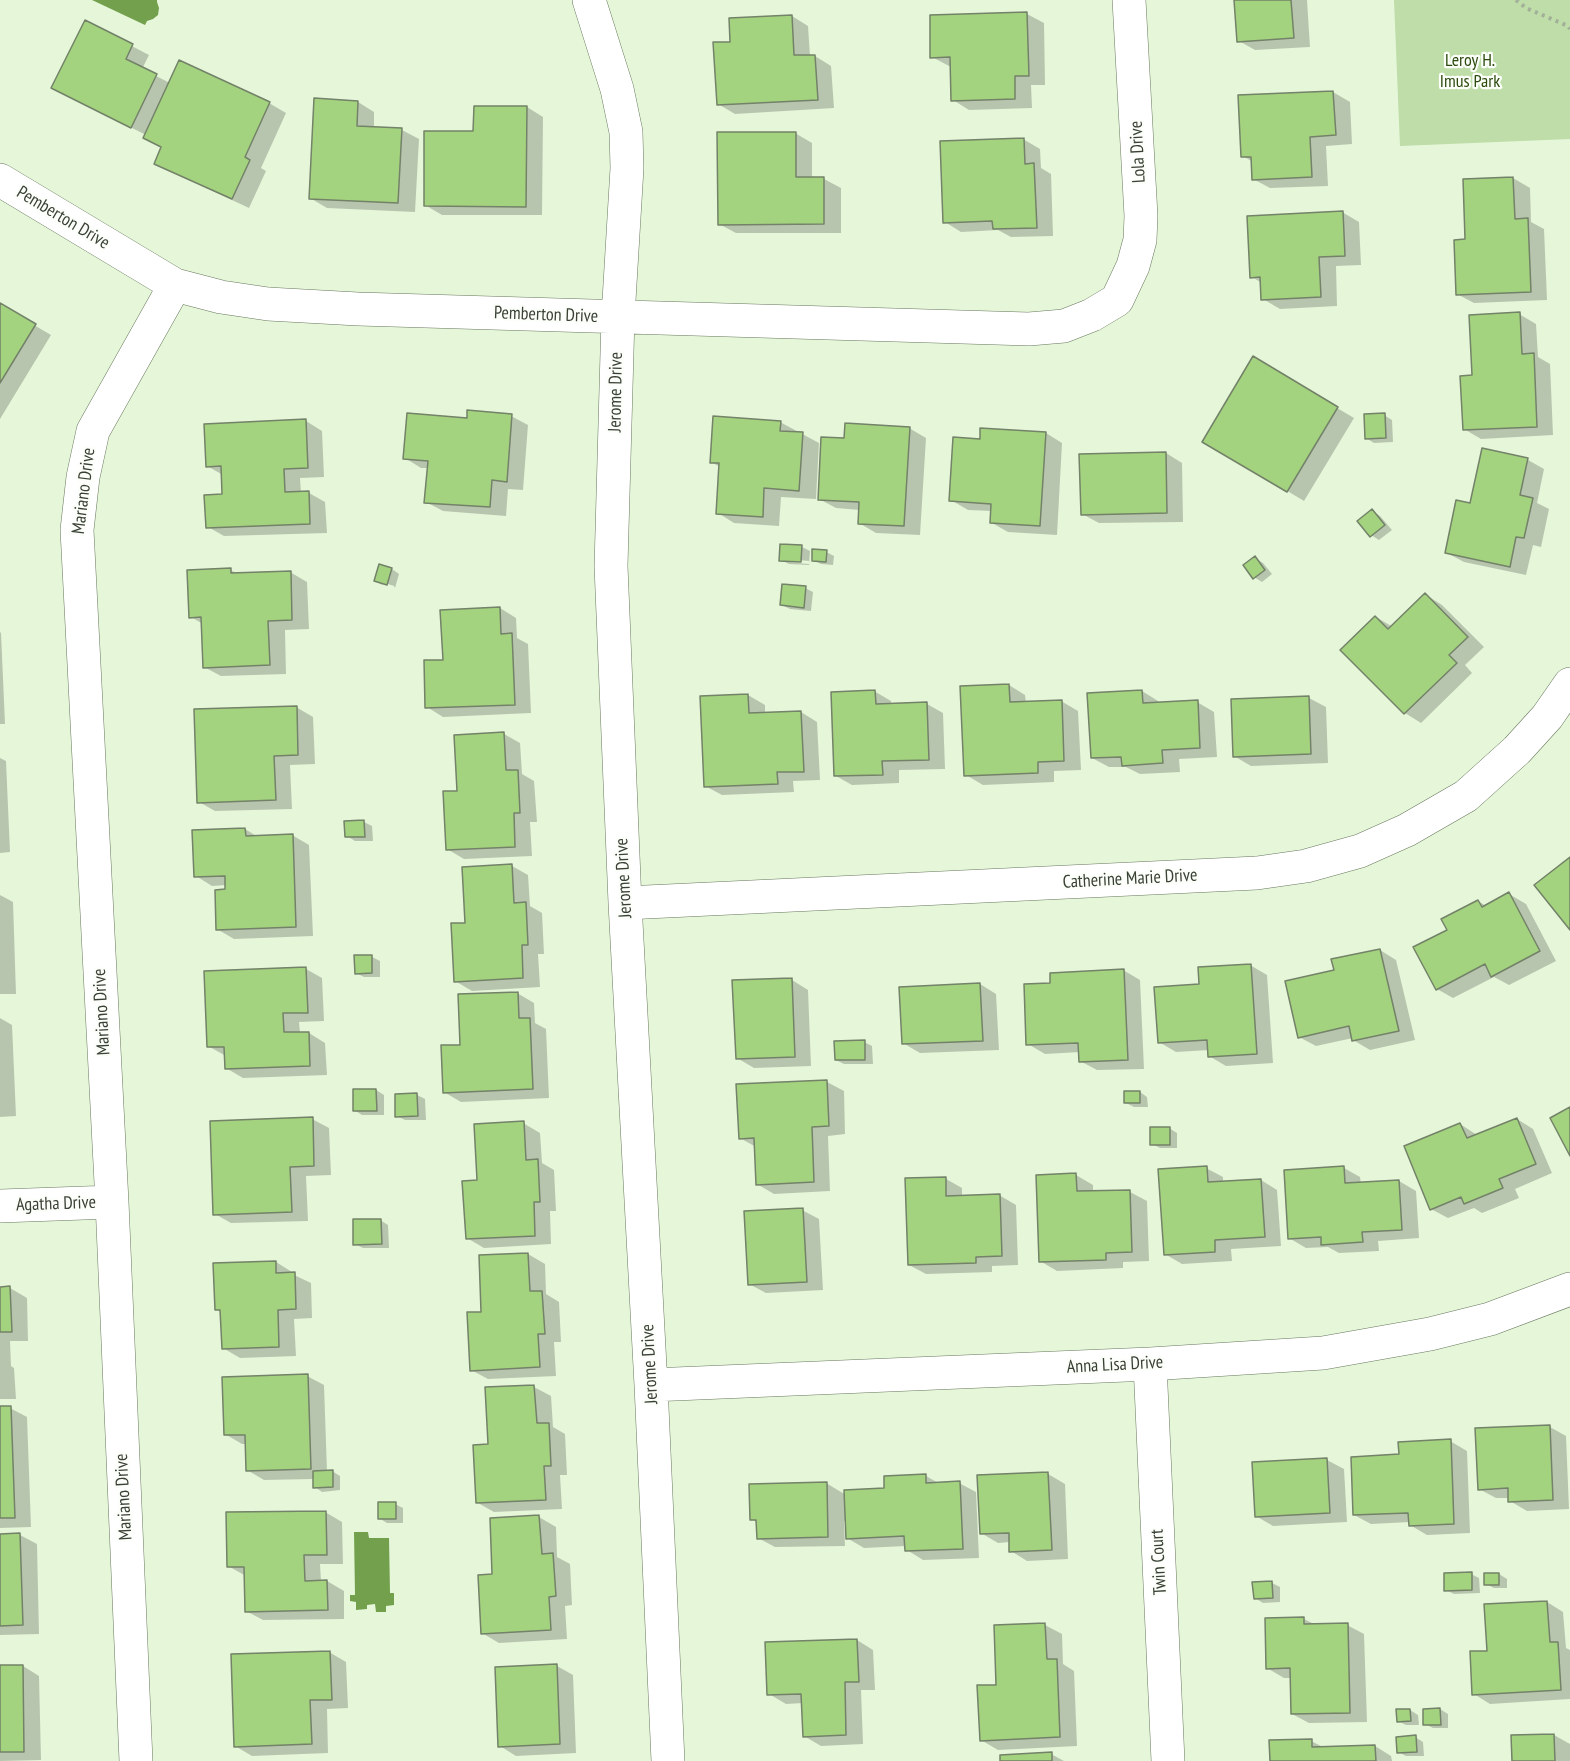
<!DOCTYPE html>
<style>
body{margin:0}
canvas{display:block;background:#e5f6d9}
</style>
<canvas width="1570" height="1761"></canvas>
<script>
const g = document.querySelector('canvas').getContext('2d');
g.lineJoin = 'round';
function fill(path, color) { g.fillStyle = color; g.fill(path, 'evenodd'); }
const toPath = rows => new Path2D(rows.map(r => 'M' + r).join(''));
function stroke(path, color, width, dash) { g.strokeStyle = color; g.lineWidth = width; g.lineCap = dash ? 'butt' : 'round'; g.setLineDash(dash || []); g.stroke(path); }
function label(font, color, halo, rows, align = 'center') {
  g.font = font + ' "PT Sans Narrow",sans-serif'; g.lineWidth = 4.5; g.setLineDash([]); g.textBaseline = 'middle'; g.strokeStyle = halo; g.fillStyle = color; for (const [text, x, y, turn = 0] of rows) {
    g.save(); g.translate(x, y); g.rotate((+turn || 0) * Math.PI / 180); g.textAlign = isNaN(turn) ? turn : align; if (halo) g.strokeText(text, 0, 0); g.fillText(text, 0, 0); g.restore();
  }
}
fill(toPath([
 [1394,0,1570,0,1570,139,1400,146]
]), '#bedda8');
fill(toPath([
 [92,0,157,0,157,2,159,8,158,15,153,19,147,21,145,25],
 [354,1532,368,1532,369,1538,389,1538,390,1593,394,1593,394,1605,386,1606,386,1612,376,1612,375,1604,367,1605,367,1609,356,1610,356,1602,350,1601,350,1595,355,1595]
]), '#73a04d');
fill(toPath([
 [1236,0,1307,0,1310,47,1255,50,1239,41],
 [1027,14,1044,23,1045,85,1031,85,1032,108,969,110,953,100,952,66,949,66,932,57],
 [792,16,808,26,810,56,815,56,831,66,834,108,735,114,718,104,732,43],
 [86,22,149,55,142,69,170,83,269,103,286,113,261,168,266,171,249,208,172,172,155,163,162,148,145,138,146,135,70,97],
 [1333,92,1350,102,1352,144,1326,146,1328,186,1270,188,1253,179,1253,162,1243,156,1239,97],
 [358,102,374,112,374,129,402,130,419,139,415,212,327,208,310,198],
 [527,107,543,117,542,215,442,215,425,205,475,132],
 [795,133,812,143,812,179,824,179,841,188,841,233,736,233,719,224],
 [1023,139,1040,149,1041,168,1051,174,1053,236,1011,237,998,230,961,232,945,222],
 [1513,178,1530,188,1531,222,1544,229,1547,300,1474,303,1457,294,1467,241],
 [1342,212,1359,222,1361,265,1336,266,1337,306,1280,309,1263,299,1262,283,1252,277],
 [0,305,51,335,0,419],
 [1519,314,1536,324,1538,357,1550,364,1553,435,1481,439,1464,429,1473,377],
 [1253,358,1354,418,1304,501,1204,441],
 [1384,415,1392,420,1393,442,1374,443,1366,438],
 [511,416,528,425,523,490,508,489,506,516,443,511,426,502,429,468,421,468,405,458,468,419],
 [306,421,322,431,324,477,300,478,301,493,309,493,325,502,327,533,224,536,208,527,224,496,223,475,207,466],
 [780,422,819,443,816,499,781,497,779,526,734,523,718,513,720,467,711,462],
 [909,428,926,438,920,535,876,533,859,523,860,510,836,508,819,499,845,440],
 [1046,433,1062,443,1057,535,1008,532,992,523,992,511,968,510,951,500,981,441],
 [1483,450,1528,460,1544,469,1537,503,1549,509,1541,547,1533,545,1526,575,1464,562,1447,553,1472,504],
 [1166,453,1182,463,1183,522,1099,523,1082,514],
 [1372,511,1380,516,1392,530,1379,540,1371,535],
 [802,547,810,551,809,565,789,564,781,560],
 [787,559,809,561,809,564,787,562],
 [826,552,834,556,833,565,821,564,813,560],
 [1255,558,1263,563,1272,574,1262,582,1254,577],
 [392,569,399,574,395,588,394,586,382,582,382,585,376,581],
 [230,570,238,574,290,572,307,582,309,629,285,630,286,674,221,676,204,667,203,624,191,617],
 [805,588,813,592,811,611,790,609,782,605],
 [1426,595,1442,605,1484,647,1465,665,1472,673,1421,723,1405,713,1376,617,1393,627],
 [500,608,516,618,517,638,528,644,531,713,443,717,427,707,444,661],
 [0,632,1,633,5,724,0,724],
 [1009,685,1025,695,1026,703,1061,701,1078,711,1081,770,1054,771,1054,782,983,785,966,775],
 [874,691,891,701,891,705,927,704,943,713,945,769,899,770,899,783,852,785,836,776],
 [1142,691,1158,701,1159,704,1197,702,1214,712,1217,757,1179,759,1180,772,1140,774,1126,767,1109,767,1092,758],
 [748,695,765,705,765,714,801,712,817,722,820,780,793,781,794,792,722,795,705,786],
 [1309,698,1326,707,1328,763,1251,766,1234,756],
 [296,707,313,717,315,764,290,765,292,809,215,811,199,802],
 [504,734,520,743,522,774,534,781,537,822,530,822,532,856,464,859,447,849,459,792],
 [0,758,6,761,10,852,0,853],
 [364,822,372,826,373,841,355,841,347,836],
 [245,829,258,837,292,835,309,845,313,936,234,939,217,929,227,891,226,885,212,886,196,876],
 [512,866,528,875,530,906,542,913,544,954,538,954,540,987,472,991,455,981,467,924],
 [1509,894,1526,904,1556,961,1509,985,1494,977,1453,998,1437,989,1449,931,1478,901,1486,906],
 [0,895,13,902,16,994,0,994],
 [1380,950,1396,960,1415,1040,1370,1050,1353,1040,1353,1038,1316,1046,1299,1037,1336,971],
 [372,957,380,961,380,977,364,977,356,973],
 [1250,965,1267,975,1273,1063,1226,1066,1209,1056,1209,1050,1176,1052,1159,1042,1200,986],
 [306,969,322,978,324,1021,299,1022,300,1033,309,1033,325,1043,327,1075,243,1078,226,1068,226,1056,208,1046],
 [1123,970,1140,980,1144,1069,1097,1070,1080,1061,1080,1052,1045,1054,1028,1044,1052,985],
 [792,980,808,990,811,1066,754,1068,737,1058],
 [980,984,996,994,999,1050,920,1053,903,1043],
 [517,993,534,1003,535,1023,546,1029,549,1098,461,1102,444,1092],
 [0,1018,12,1025,16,1116,0,1117],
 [864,1042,872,1046,873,1064,844,1064,836,1060],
 [827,1082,844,1091,845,1134,828,1136,830,1191,774,1194,757,1184,756,1147,740,1138,738,1086],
 [376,1090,384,1095,384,1115,362,1115,354,1110],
 [1140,1092,1147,1097,1148,1107,1134,1107,1126,1103],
 [417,1095,425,1099,426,1120,405,1120,397,1116],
 [312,1119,329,1128,331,1175,306,1176,308,1221,231,1223,215,1214],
 [1517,1119,1533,1129,1552,1173,1515,1189,1519,1198,1482,1213,1474,1208,1448,1218,1431,1209,1460,1124,1477,1135],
 [523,1123,540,1133,542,1163,554,1170,556,1211,550,1211,551,1244,484,1248,467,1238,479,1181],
 [1169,1128,1177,1133,1177,1148,1160,1148,1152,1144],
 [1206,1168,1223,1177,1223,1183,1261,1180,1277,1190,1281,1246,1231,1249,1232,1261,1182,1264,1165,1254],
 [1344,1168,1360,1177,1361,1184,1399,1181,1416,1191,1419,1238,1378,1241,1379,1251,1339,1253,1328,1247,1306,1248,1289,1238],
 [1076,1175,1093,1185,1093,1192,1130,1192,1147,1201,1149,1261,1123,1262,1123,1268,1057,1271,1040,1261],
 [946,1179,962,1188,962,1196,999,1195,1016,1205,1018,1265,992,1266,992,1272,926,1274,909,1265],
 [802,1210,819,1219,823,1290,766,1293,749,1284],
 [380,1220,388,1225,389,1248,363,1248,355,1244],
 [528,1254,545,1264,546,1294,559,1302,561,1342,554,1342,556,1376,488,1379,471,1370,483,1313],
 [276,1262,292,1272,292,1274,311,1283,312,1318,294,1319,296,1356,240,1358,223,1348,222,1313,216,1309],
 [0,1288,10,1288,27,1298,28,1341,10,1341,11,1366,14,1368,16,1399,0,1399],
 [307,1376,324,1385,327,1472,332,1471,340,1476,340,1490,322,1492,315,1487,314,1479,264,1480,247,1470,246,1444,242,1444,225,1434],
 [534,1387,551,1396,553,1427,565,1434,567,1475,560,1475,562,1509,494,1512,478,1503,489,1445],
 [0,1408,10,1408,27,1417,31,1527,0,1528],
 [1550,1427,1566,1436,1569,1509,1527,1511,1510,1501,1510,1498,1496,1498,1479,1489],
 [1450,1441,1467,1451,1470,1533,1427,1535,1410,1525,1410,1522,1371,1524,1354,1515,1401,1456],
 [1327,1460,1344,1469,1347,1522,1273,1526,1256,1516],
 [1048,1474,1065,1484,1068,1559,1027,1561,1011,1551,1010,1542,998,1543,981,1533],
 [926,1476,940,1484,959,1483,976,1492,979,1558,923,1560,907,1550,906,1546,864,1548,847,1538,847,1521,844,1521,845,1546,775,1547,758,1538,758,1523,752,1519,826,1483,846,1495,886,1490,886,1477],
 [395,1504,403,1508,403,1523,387,1523,379,1518],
 [325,1512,342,1522,343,1564,320,1564,321,1582,327,1581,344,1591,344,1619,263,1620,246,1611,246,1576,228,1566],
 [539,1517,556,1527,557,1557,570,1564,572,1605,565,1606,567,1639,499,1643,482,1633,494,1575],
 [0,1535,20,1535,37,1544,39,1634,0,1635],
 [1471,1574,1479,1578,1480,1593,1454,1594,1446,1590],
 [1499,1574,1507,1579,1507,1588,1494,1588,1486,1584],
 [1272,1583,1280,1587,1280,1602,1263,1603,1255,1598],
 [1547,1602,1563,1612,1566,1648,1570,1650,1570,1699,1490,1704,1474,1694],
 [1304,1619,1316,1625,1347,1625,1364,1634,1367,1722,1309,1723,1292,1714,1291,1678,1284,1678,1267,1668],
 [1045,1625,1062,1634,1063,1664,1074,1671,1077,1746,998,1750,981,1740,998,1686],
 [857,1640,873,1650,875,1690,861,1690,863,1744,821,1746,804,1736,803,1703,786,1704,769,1694],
 [329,1652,346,1662,348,1708,327,1709,328,1753,252,1756,235,1746],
 [23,1666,39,1676,41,1760,0,1761,0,1667],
 [557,1666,573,1675,576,1753,516,1756,500,1746],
 [1440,1709,1448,1714,1448,1728,1433,1728,1425,1724],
 [1410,1710,1418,1715,1419,1725,1406,1725,1398,1721],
 [1554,1735,1570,1744,1570,1761,1513,1761,1513,1736],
 [1415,1737,1423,1742,1424,1756,1406,1756,1398,1752],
 [1311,1741,1325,1748,1375,1746,1391,1756,1392,1761,1271,1761],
 [1051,1754,1064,1761,1002,1761]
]), '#0003');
const building = toPath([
 [1234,0,1291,0,1294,38,1237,42,1234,0],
 [1027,12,1029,76,1015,76,1015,99,951,101,950,57,930,58,930,15,1027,12],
 [792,15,794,55,815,55,818,100,717,105,713,42,730,42,729,18,792,15],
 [85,20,133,44,126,59,157,74,131,128,51,88,85,20],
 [179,60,270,102,245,157,250,160,232,199,154,164,161,147,143,138,179,60],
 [1333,91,1336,135,1310,137,1312,177,1252,180,1251,157,1241,157,1238,95,1333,91],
 [314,98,358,101,357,126,402,128,398,203,309,199,314,98],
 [474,106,527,106,526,207,424,206,424,131,473,131,474,106],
 [717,132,796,132,796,177,824,177,824,224,718,225,717,132],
 [1024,138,1025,164,1034,163,1037,228,993,229,992,221,943,223,940,141,1024,138],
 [1513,177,1515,219,1528,218,1531,292,1456,295,1454,240,1465,239,1463,179,1513,177],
 [1343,211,1345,256,1319,257,1321,297,1261,300,1260,277,1250,278,1247,216,1343,211],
 [0,303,36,324,0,383,0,303],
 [1520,312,1522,354,1534,353,1537,427,1463,430,1460,376,1472,375,1469,315,1520,312],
 [1253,356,1338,407,1287,492,1202,442,1253,356],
 [467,410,512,414,507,482,492,480,490,507,424,503,428,461,403,459,407,413,467,418,467,410],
 [1385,413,1386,438,1365,439,1364,414,1385,413],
 [713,416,781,421,780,431,803,432,799,491,764,488,763,517,716,514,719,463,710,463,713,416],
 [306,419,308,468,284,469,285,492,309,491,310,524,206,528,204,495,222,494,221,466,206,467,204,424,306,419],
 [845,423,910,427,904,526,858,524,859,502,818,500,821,437,844,438,845,423],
 [980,428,1046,432,1040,526,990,523,991,504,949,501,953,437,980,439,980,428],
 [1482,448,1528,458,1520,495,1533,498,1524,538,1516,537,1510,567,1445,553,1456,500,1470,503,1482,448],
 [1166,452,1167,513,1081,515,1079,454,1166,452],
 [1372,509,1385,525,1370,537,1357,521,1372,509],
 [780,544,802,545,801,562,779,561,780,544],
 [812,549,827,550,826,562,812,561,812,549],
 [1255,556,1265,570,1253,579,1243,565,1255,556],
 [379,564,392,568,387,585,374,581,379,564],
 [231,568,231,573,291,571,292,620,268,621,270,665,203,668,201,617,189,618,187,570,231,568],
 [782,584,806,586,804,608,780,605,782,584],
 [1425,593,1468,637,1449,655,1457,663,1404,714,1340,650,1375,616,1388,629,1425,593],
 [500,607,501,634,512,633,515,705,425,708,424,660,443,660,440,610,500,607],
 [1009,684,1010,702,1062,700,1064,761,1038,762,1038,773,964,776,960,686,1009,684],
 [875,690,876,704,927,702,929,760,882,761,883,775,834,776,831,692,875,690],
 [1142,690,1143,703,1198,700,1200,748,1162,750,1163,763,1122,766,1121,757,1091,758,1087,693,1142,690],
 [748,694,749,713,801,711,804,772,777,772,778,784,704,787,700,696,748,694],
 [1309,696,1311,754,1233,757,1231,699,1309,696],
 [297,706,298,755,274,756,276,800,197,803,194,709,297,706],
 [504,732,506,770,518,770,520,813,514,813,515,847,446,850,443,791,457,791,454,735,504,732],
 [364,820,365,837,345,837,344,821,364,820],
 [245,828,246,836,293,834,296,927,216,930,215,890,225,889,225,876,194,877,192,830,245,828],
 [1570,857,1570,930,1534,885,1570,857],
 [512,864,514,903,526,902,528,945,522,945,523,978,454,982,451,923,465,923,462,867,512,864],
 [1509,892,1540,951,1491,977,1485,964,1436,990,1413,947,1447,930,1441,919,1478,900,1482,907,1509,892],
 [1380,949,1399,1031,1352,1041,1349,1026,1298,1038,1285,981,1334,970,1331,959,1380,949],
 [354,955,372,955,372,973,355,974,354,955],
 [1251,964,1257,1054,1208,1057,1207,1040,1158,1043,1154,987,1199,984,1198,967,1251,964],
 [306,967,308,1013,283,1013,284,1032,309,1032,310,1066,225,1069,224,1047,207,1047,204,971,306,967],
 [1124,969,1128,1060,1079,1062,1078,1043,1026,1045,1024,984,1050,983,1050,973,1124,969],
 [792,978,795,1057,736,1059,732,980,792,978],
 [980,983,983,1041,902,1044,899,987,980,983],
 [518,992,519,1018,530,1018,533,1089,443,1093,441,1045,460,1045,458,994,518,992],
 [865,1040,865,1060,835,1060,834,1041,865,1040],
 [827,1080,829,1126,812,1127,814,1182,756,1185,754,1138,739,1139,736,1084,827,1080],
 [353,1089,376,1089,377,1111,353,1111,353,1089],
 [1124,1091,1140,1091,1140,1103,1124,1103,1124,1091],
 [417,1093,418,1116,395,1117,395,1094,417,1093],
 [1570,1107,1570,1156,1550,1118,1570,1107],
 [313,1117,314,1166,290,1167,292,1212,213,1215,210,1121,313,1117],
 [1517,1118,1536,1164,1499,1179,1503,1188,1464,1204,1461,1197,1430,1210,1404,1146,1460,1123,1467,1138,1517,1118],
 [524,1121,526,1160,538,1159,540,1202,534,1202,535,1236,466,1239,462,1181,477,1180,474,1124,524,1121],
 [1150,1127,1170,1127,1170,1145,1150,1145,1150,1127],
 [1207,1166,1208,1182,1261,1179,1265,1237,1215,1240,1215,1252,1164,1255,1158,1169,1207,1166],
 [1344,1166,1345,1183,1399,1180,1402,1230,1362,1232,1363,1242,1321,1245,1321,1237,1288,1239,1284,1170,1344,1166],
 [1076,1173,1077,1191,1130,1190,1132,1252,1106,1253,1106,1260,1039,1262,1036,1175,1076,1173],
 [946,1177,946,1196,1000,1194,1002,1256,976,1257,976,1263,908,1265,905,1178,946,1177],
 [803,1208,807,1282,748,1285,744,1211,803,1208],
 [353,1219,381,1219,382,1244,353,1245,353,1219],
 [528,1253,530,1291,542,1291,545,1334,538,1334,540,1367,470,1371,467,1312,481,1312,479,1255,528,1253],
 [276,1261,276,1273,295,1272,296,1309,278,1310,279,1347,222,1349,220,1310,215,1310,213,1263,276,1261],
 [10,1286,12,1332,0,1332,0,1287,10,1286],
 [308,1374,311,1469,246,1471,245,1435,224,1435,222,1377,308,1374],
 [534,1385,537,1423,549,1423,551,1466,544,1466,546,1500,476,1503,473,1445,488,1444,485,1387,534,1385],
 [0,1406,11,1406,15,1518,0,1518,0,1406],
 [1550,1425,1553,1500,1508,1502,1508,1488,1478,1490,1475,1428,1550,1425],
 [1451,1439,1454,1524,1409,1526,1408,1513,1353,1515,1351,1457,1399,1454,1398,1442,1451,1439],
 [1327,1458,1330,1513,1255,1517,1252,1462,1327,1458],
 [333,1470,333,1487,313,1488,313,1471,333,1470],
 [1048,1472,1052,1550,1009,1552,1009,1533,980,1534,977,1475,1048,1472],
 [926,1474,926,1483,960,1481,963,1549,905,1551,904,1536,846,1539,844,1490,884,1488,884,1476,926,1474],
 [827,1482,828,1537,757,1539,756,1520,750,1520,749,1484,827,1482],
 [378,1502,396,1502,396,1519,378,1519,378,1502],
 [326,1511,327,1555,304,1555,305,1581,327,1580,328,1610,245,1612,244,1567,227,1567,226,1512,326,1511],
 [539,1515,542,1554,553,1553,556,1596,549,1597,551,1630,481,1634,478,1575,492,1574,490,1518,539,1515],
 [20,1533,23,1625,0,1626,0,1534,20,1533],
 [1472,1572,1472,1590,1444,1591,1444,1573,1472,1572],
 [1484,1573,1499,1573,1499,1585,1484,1585,1484,1573],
 [1272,1581,1273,1598,1254,1599,1252,1582,1272,1581],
 [1547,1601,1550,1642,1558,1642,1561,1690,1472,1695,1470,1651,1487,1651,1484,1604,1547,1601],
 [1304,1617,1304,1624,1348,1623,1350,1713,1291,1714,1290,1668,1266,1669,1265,1618,1304,1617],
 [1045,1623,1047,1659,1057,1659,1060,1737,980,1741,977,1685,996,1685,994,1625,1045,1623],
 [857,1639,859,1682,845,1682,846,1735,803,1737,801,1694,767,1695,765,1642,857,1639],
 [330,1651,332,1700,310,1700,312,1744,234,1747,231,1654,330,1651],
 [557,1664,560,1744,498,1747,495,1667,557,1664],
 [0,1665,23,1665,24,1752,0,1752,0,1665],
 [1440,1708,1441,1725,1423,1725,1423,1709,1440,1708],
 [1396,1709,1410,1709,1411,1721,1397,1722,1396,1709],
 [1554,1734,1555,1761,1512,1761,1511,1735,1554,1734],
 [1416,1735,1417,1752,1397,1753,1396,1737,1416,1735],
 [1312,1739,1312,1747,1375,1745,1376,1761,1270,1761,1269,1740,1312,1739],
 [1052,1752,1052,1761,1000,1761,1000,1755,1052,1752]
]);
fill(building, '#a4d37f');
stroke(building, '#738268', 1.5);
const street = toPath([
 [589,0,617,89,626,132,627,168,618,317,611,566,625,903,651,1385,668,1761],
 [0,180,175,285,221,297,268,304,358,309,1029,329,1064,326,1092,315,1117,300,1133,266,1140,240,1141,216,1129,0],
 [625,903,1257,873,1306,866,1360,851,1407,830,1466,796,1517,750,1547,717,1570,684],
 [0,1206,112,1202],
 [1150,1364,1168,1761],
 [651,1385,1150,1364,1323,1353,1430,1334,1490,1319,1570,1289],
 [136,1761,112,1202,77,530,83,477,93,431,175,285]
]);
stroke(street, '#69785e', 34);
stroke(toPath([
 [1516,0,1526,8,1568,26,1570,29]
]), '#a3b099', 4, [3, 4.5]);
stroke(street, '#fff', 33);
label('18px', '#2d4a0f', '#fbfef9', [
 ["Leroy H.",1470,61],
 ["Imus Park",1470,82]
]);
label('18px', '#394034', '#fbfef9', [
 ["Lola Drive",1138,152,-93],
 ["Pemberton Drive",63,218,31],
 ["Pemberton Drive",546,315,2],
 ["Jerome Drive",616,392,-89],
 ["Mariano Drive",84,491,-83],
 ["Jerome Drive",624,878,-93],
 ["Catherine Marie Drive",1130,879,-3],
 ["Mariano Drive",102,1012,-93],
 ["Agatha Drive",56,1204,-2],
 ["Jerome Drive",650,1364,-93],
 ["Anna Lisa Drive",1115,1365,-3],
 ["Mariano Drive",124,1497,-93],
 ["Twin Court",1159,1562,-93]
]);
</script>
